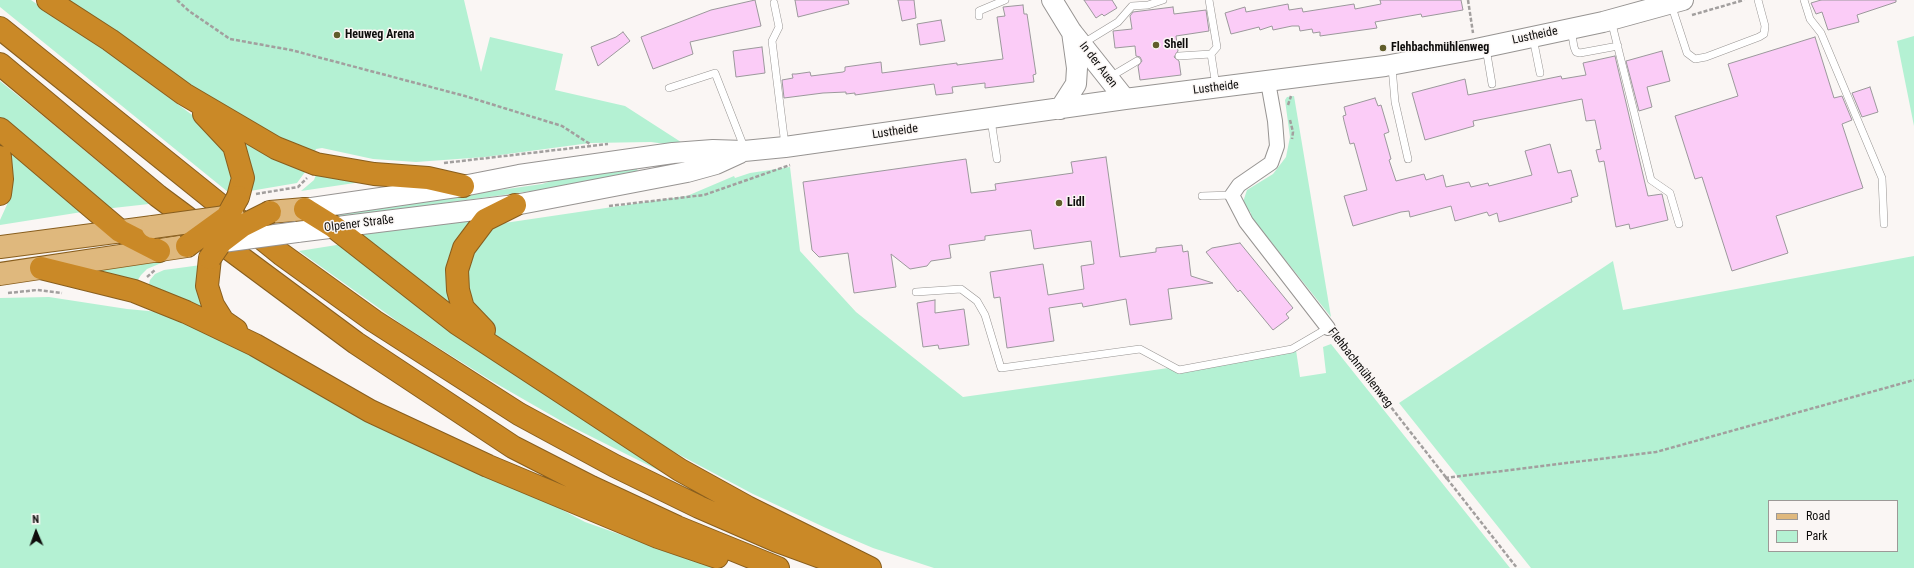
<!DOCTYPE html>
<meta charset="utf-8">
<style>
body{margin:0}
#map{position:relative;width:1914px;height:568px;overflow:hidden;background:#faf6f4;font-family:"Roboto Condensed",sans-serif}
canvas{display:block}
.legend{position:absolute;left:1768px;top:500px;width:130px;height:52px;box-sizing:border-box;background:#faf6f4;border:1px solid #9c9997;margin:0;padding:5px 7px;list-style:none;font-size:12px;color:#0e0d0c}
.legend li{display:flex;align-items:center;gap:8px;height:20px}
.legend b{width:20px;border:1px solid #9c9997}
.north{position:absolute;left:16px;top:512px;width:40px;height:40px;-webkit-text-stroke:3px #faf6f4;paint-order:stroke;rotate:358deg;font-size:11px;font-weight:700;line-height:16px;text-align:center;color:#0e0d0c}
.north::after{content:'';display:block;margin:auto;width:14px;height:18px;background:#0e0d0c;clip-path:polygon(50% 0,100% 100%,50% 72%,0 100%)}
</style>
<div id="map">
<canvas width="1914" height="568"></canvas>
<ul class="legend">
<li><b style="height:5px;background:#dfb87d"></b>Road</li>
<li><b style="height:11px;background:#b4f1d3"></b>Park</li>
</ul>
<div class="north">N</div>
</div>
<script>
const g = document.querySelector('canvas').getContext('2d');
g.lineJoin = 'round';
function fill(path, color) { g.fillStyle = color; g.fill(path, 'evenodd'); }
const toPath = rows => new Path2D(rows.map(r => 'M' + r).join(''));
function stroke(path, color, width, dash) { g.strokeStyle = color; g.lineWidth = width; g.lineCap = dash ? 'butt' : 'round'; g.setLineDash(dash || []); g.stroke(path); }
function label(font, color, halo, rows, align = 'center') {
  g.font = font + ' "Roboto Condensed",sans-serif'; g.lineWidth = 3; g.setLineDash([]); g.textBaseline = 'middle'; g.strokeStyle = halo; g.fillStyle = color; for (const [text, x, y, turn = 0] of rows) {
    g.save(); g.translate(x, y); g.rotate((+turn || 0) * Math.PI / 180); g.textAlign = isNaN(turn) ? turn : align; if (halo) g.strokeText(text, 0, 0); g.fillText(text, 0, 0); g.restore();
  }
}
fill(toPath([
 [0,0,31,0,117,59,203,123,226,147,232,178,228,192,0,7],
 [69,0,464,0,481,72,490,37,563,54,555,90,625,106,684,144,673,145,651,142,590,143,485,157,416,162,373,159,322,148,316,149,313,155,235,117],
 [1914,36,1914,126,1897,41],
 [0,81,42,115,149,204,104,209,0,117],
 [1294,96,1331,317,1251,217,1251,213,1246,208,1243,202,1247,190,1273,174,1286,157,1290,137,1285,100,1287,97],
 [235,134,308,168,297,183,250,191],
 [4,141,82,212,0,225,0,220,10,198,13,181,11,164],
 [790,167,800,251,856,312,963,397,1296,350,1300,377,1326,373,1323,347,1331,344,1510,568,934,568,873,548,826,528,753,494,676,453,624,422,499,339,485,327,468,303,465,264,491,225,687,196,734,176,735,178,750,173],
 [636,168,639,172,619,179,336,218,327,215,542,184,575,174],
 [317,172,368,181,301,191,314,180],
 [475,220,461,316,352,234],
 [343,244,520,377,674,478,570,426,490,380,404,326,299,251],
 [1914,256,1914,568,1531,568,1399,403,1613,261,1623,310],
 [1769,501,1897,501,1897,551,1769,551],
 [166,261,147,269,141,275,136,283,84,271],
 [201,265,213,318,148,288,150,280,155,274,164,270],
 [49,297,127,309,159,312,386,416,585,522,715,568,0,568,0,298]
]), '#b4f1d3');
const building = toPath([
 [755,0,761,26,690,42,693,54,653,69,641,37,711,10,755,0],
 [795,0,848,0,849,4,798,17,795,0],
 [898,0,914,0,916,18,902,21,898,0],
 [1084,0,1112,0,1117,8,1104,16,1102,14,1096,18,1084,0],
 [1380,0,1461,0,1463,10,1422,17,1421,14,1375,22,1377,28,1320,36,1320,32,1313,33,1312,29,1300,31,1299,26,1292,26,1273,30,1272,26,1260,30,1259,27,1231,34,1225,13,1245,7,1246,12,1288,4,1289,10,1302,8,1303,12,1354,4,1355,9,1381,4,1380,0],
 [1821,0,1896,0,1896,2,1857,15,1859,22,1828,30,1822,12,1816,14,1811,3,1821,0],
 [1023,5,1024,14,1027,14,1036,74,1033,75,1034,82,985,88,985,83,952,87,953,93,936,95,934,84,855,95,855,93,846,94,846,92,823,93,784,98,782,80,793,78,792,74,796,74,810,72,811,76,843,72,845,71,845,67,881,62,882,73,957,63,957,65,1003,59,997,17,1005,16,1003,7,1023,5],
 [1173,7,1174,14,1206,10,1209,31,1176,36,1178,51,1174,57,1179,61,1181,75,1140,80,1138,66,1142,61,1140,57,1136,56,1135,46,1115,48,1113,31,1132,29,1130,16,1133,12,1173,7],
 [941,20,945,41,920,45,917,24,941,20],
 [623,32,630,41,598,66,591,47,616,37,623,32],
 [1815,37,1834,98,1842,96,1852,120,1842,124,1863,188,1776,216,1788,253,1732,271,1702,177,1695,179,1675,116,1738,96,1728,64,1815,37],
 [762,47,765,73,736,77,733,51,762,47],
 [1662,51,1670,81,1647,87,1652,107,1639,111,1626,61,1662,51],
 [1615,56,1648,196,1662,194,1668,220,1630,229,1629,224,1616,227,1604,161,1599,162,1596,150,1601,149,1595,120,1586,121,1582,99,1473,121,1474,126,1425,140,1412,93,1465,79,1468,95,1561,76,1562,79,1586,75,1583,63,1615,56],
 [1870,87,1878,112,1862,117,1852,93,1870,87],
 [1375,98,1378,106,1381,105,1389,132,1384,134,1391,159,1389,160,1396,181,1424,174,1426,180,1443,175,1446,187,1469,182,1471,187,1488,183,1489,186,1532,175,1525,151,1550,144,1558,173,1571,170,1578,196,1571,198,1572,202,1499,222,1497,213,1489,216,1487,212,1455,221,1451,206,1410,217,1409,211,1401,212,1353,226,1344,196,1367,190,1354,143,1350,144,1344,121,1343,116,1346,115,1344,107,1375,98],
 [1106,157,1120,257,1156,252,1156,248,1182,245,1183,252,1188,251,1191,276,1213,283,1168,289,1172,319,1130,325,1126,299,1083,307,1082,303,1049,308,1054,341,1007,348,1000,297,994,298,990,272,1043,264,1048,295,1084,289,1081,266,1094,264,1091,241,1034,249,1031,230,985,236,985,240,949,245,951,258,931,261,927,266,910,269,891,254,896,287,854,293,848,253,819,257,812,250,803,182,966,159,971,193,996,190,995,184,1073,173,1071,162,1106,157],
 [1240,243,1293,308,1286,314,1289,318,1273,330,1240,290,1238,292,1206,252,1212,248,1240,243],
 [935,300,935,313,964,309,969,345,939,349,938,345,923,347,917,303,935,300]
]);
fill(building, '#fbccf7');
stroke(building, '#9b989b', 1);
const lane = toPath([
 [1209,0,1217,47,1211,54],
 [1804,0,1810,19,1821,33,1882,178,1884,224],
 [774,3,779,27,772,41,785,145],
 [1671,4,1687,53,1695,59,1706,57,1759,37,1764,34,1765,26,1758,0],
 [979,16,979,11,1005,0],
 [1611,20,1651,180,1670,193,1679,224],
 [1571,29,1574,47,1576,52,1580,53,1618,46],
 [1533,38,1540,73],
 [1082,44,1118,22,1132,6,1148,5,1163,0],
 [1486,48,1492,84],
 [1179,56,1211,54,1216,86],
 [1392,67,1395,102,1408,159],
 [1110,77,1137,61],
 [669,88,715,73,742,142,744,150],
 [991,120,997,159],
 [1202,196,1232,195],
 [916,292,961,289,977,301,985,315,1001,368,1140,349,1179,370,1292,349,1328,328]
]);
const street = toPath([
 [1268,82,1275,121,1277,146,1271,163,1239,185,1232,195,1246,222,1328,328]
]);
const secondary = toPath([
 [1052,0,1071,31,1125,99],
 [1060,109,1076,84,1077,68,1072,32],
 [305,209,463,186,519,175,673,153,713,150,744,151,785,147,1125,99,1385,66,1476,49,1603,22,1683,0],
 [297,232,515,205,687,172,716,164,740,153]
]);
const primary = toPath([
 [270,212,305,209],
 [0,247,153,227],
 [0,274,187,246]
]);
const highway = toPath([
 [48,0,110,40,184,94,276,148,316,164,374,174,428,178,463,186],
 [0,28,281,254,374,321,519,414,615,466,699,507,777,541,851,568],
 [0,64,158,196,356,343,513,447,591,487,677,527,778,568],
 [204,114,234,146,243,178,238,197],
 [0,129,120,231,159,251],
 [0,157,2,179,0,194],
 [305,209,334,227,458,324,680,470,747,507,870,568],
 [210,258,207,286,213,305,223,321,236,330],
 [41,268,134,291,186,312,255,345,370,411,488,466,658,537,717,557],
 [484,330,463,308,458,290,457,270,464,248,485,220,515,205]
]);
stroke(lane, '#979492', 8);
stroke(street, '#979492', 16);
stroke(secondary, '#979492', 22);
stroke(primary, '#885e1e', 24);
stroke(highway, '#885e1e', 24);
stroke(toPath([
 [177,0,189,11,230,39,291,50,465,96,562,126,590,144],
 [1468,0,1473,33],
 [1692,15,1744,0],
 [1288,105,1291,96],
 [1290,120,1293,132,1292,139],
 [444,163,608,144],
 [256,194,298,187,307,178],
 [609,206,704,195,790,165],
 [147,277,155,270],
 [8,293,37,290,62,293],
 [1336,337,1517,568],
 [1445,478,1656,452,1914,380]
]), '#a29f9e', 2.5, [4, 2]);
stroke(lane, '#fff', 7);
stroke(street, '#fff', 14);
stroke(secondary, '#fff', 20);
stroke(primary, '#dfb87d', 22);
stroke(highway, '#ca8927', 22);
const secondaryBridge = toPath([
 [215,243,297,232]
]);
const primaryBridge = toPath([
 [153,227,233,216]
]);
const highwayBridge = toPath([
 [187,246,227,217,238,197],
 [210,258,221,242,242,226,270,212]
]);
stroke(secondaryBridge, '#979492', 22, []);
stroke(primaryBridge, '#885e1e', 24, []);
stroke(highwayBridge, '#885e1e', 24, []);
stroke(secondaryBridge, '#fff', 20);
stroke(primaryBridge, '#dfb87d', 22);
stroke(highwayBridge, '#ca8927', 22);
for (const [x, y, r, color] of [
 [337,35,4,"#605d2a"],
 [1156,45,4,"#605d2a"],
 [1383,48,4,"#605d2a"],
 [1059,203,4,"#605d2a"]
]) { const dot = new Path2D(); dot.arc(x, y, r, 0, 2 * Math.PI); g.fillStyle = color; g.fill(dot); stroke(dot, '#faf6f4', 1.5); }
label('bold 12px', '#0e0d0c', '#faf6f4', [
 ["Heuweg Arena",345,35],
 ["Shell",1164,45],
 ["Flehbachmühlenweg",1391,48],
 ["Lidl",1067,203]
], 'left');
label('12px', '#0e0d0c', '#faf6f4', [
 ["Lustheide",1535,36,-12],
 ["In der Auen",1098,65,52],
 ["Lustheide",1216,88,-7],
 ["Lustheide",895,132,-8],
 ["Olpener Straße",359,224,-7],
 ["Flehbachmühlenweg",1360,368,52]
]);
</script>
